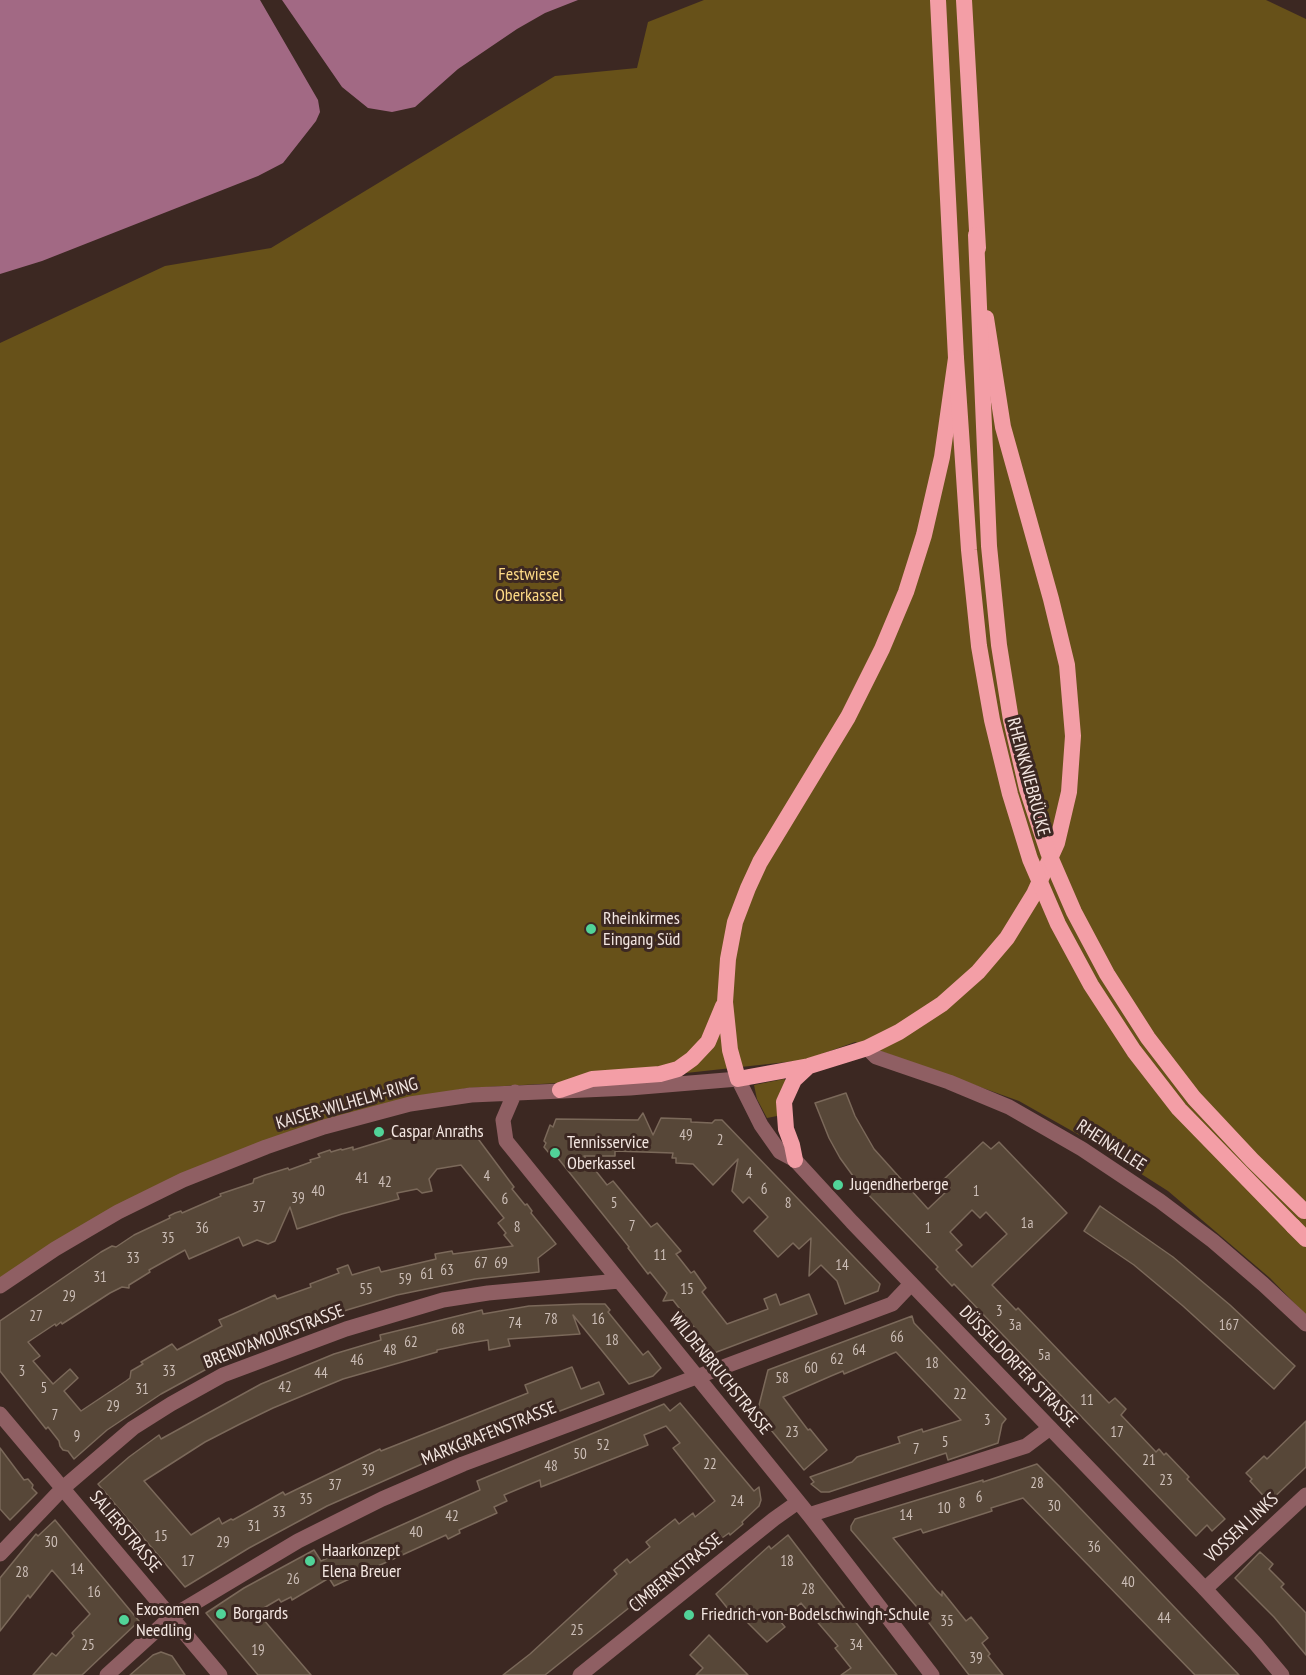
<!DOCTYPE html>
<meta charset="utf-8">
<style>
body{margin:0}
canvas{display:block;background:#3c2822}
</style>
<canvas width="1306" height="1675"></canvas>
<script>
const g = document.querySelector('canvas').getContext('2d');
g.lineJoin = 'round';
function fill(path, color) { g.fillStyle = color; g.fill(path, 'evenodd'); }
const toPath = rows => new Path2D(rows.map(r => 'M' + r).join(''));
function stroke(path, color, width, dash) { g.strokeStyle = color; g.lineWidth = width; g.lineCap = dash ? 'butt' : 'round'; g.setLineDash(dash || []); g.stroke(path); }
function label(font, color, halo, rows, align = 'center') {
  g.font = font + ' "PT Sans Narrow",sans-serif'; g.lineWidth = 6; g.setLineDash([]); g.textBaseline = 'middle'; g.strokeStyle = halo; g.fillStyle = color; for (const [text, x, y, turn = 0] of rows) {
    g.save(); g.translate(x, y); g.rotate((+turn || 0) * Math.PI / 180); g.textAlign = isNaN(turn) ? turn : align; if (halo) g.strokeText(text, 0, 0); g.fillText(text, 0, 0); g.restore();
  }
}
fill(toPath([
 [704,0,1266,0,1306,19,1306,1315,1270,1278,1168,1191,1088,1140,1019,1101,855,1042,805,1060,631,1079,468,1088,407,1099,118,1211,0,1287,0,343,165,266,271,248,555,76,637,68,648,22],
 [784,1079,786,1081,777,1116,767,1118,757,1099,754,1085]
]), '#675119');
fill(toPath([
 [0,0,260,0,318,100,320,112,316,121,283,163,258,176,42,261,0,274],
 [282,0,578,0,545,13,517,29,458,69,415,107,392,112,368,108,342,87]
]), '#a26984');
const building = toPath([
 [846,1093,855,1116,874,1149,928,1209,950,1188,943,1180,983,1142,991,1149,999,1142,1067,1213,992,1285,1016,1310,1018,1308,1109,1403,1115,1398,1126,1409,1121,1415,1156,1452,1159,1449,1164,1455,1166,1453,1189,1477,1187,1479,1225,1519,1212,1531,1207,1525,1196,1536,954,1284,952,1286,936,1269,938,1267,861,1187,840,1158,829,1138,815,1103,846,1093],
 [972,1210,980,1218,986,1212,1007,1234,972,1267,956,1250,962,1245,950,1232,972,1210],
 [643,1113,653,1135,661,1118,691,1119,691,1122,712,1123,715,1120,722,1120,880,1284,878,1291,845,1304,837,1281,821,1265,809,1276,811,1238,799,1249,793,1243,778,1257,754,1231,768,1217,749,1197,743,1203,732,1191,738,1159,713,1185,693,1164,676,1163,676,1158,672,1158,673,1153,615,1151,615,1156,584,1156,607,1185,613,1181,651,1227,657,1223,681,1251,676,1254,691,1273,694,1271,706,1288,702,1292,727,1324,768,1309,764,1299,776,1294,780,1305,809,1294,817,1314,714,1353,673,1300,663,1301,667,1293,650,1272,648,1274,628,1248,629,1247,557,1157,554,1159,544,1147,546,1143,544,1141,550,1125,553,1127,556,1119,638,1120,643,1113],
 [465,1126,467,1138,476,1136,514,1187,512,1189,525,1205,527,1204,532,1211,531,1213,556,1244,538,1258,539,1272,475,1279,397,1295,347,1310,290,1330,214,1365,161,1394,107,1430,74,1459,68,1451,63,1450,60,1446,59,1441,48,1427,46,1429,0,1371,0,1321,101,1252,112,1246,116,1247,134,1235,170,1218,169,1216,175,1213,181,1211,182,1213,221,1196,220,1194,253,1183,254,1179,265,1175,288,1168,289,1170,311,1162,310,1160,320,1157,318,1154,330,1150,331,1152,341,1149,342,1150,353,1147,353,1150,399,1136,465,1126],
 [461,1165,504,1218,498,1223,506,1233,504,1235,513,1246,453,1254,452,1251,435,1254,436,1259,381,1272,379,1267,352,1275,348,1265,337,1269,339,1273,310,1284,311,1287,277,1299,275,1295,233,1314,219,1320,222,1326,177,1350,172,1344,141,1362,143,1364,131,1371,130,1378,126,1381,81,1411,64,1391,78,1378,70,1369,53,1384,33,1361,40,1356,28,1342,55,1324,56,1326,61,1322,62,1324,110,1293,122,1287,129,1288,129,1285,150,1272,149,1270,185,1250,189,1259,239,1237,243,1246,257,1240,268,1244,275,1241,290,1207,297,1229,342,1214,399,1199,397,1193,417,1189,422,1193,432,1191,429,1179,437,1169,461,1165],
 [1100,1206,1173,1257,1230,1305,1295,1366,1274,1389,1183,1306,1134,1265,1084,1231,1100,1206],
 [581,1304,605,1304,610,1310,608,1312,643,1355,648,1351,661,1368,653,1376,629,1384,573,1315,580,1334,508,1339,510,1346,489,1350,488,1340,470,1343,437,1350,437,1352,343,1379,273,1408,240,1424,205,1442,144,1481,191,1535,219,1518,222,1524,231,1519,233,1520,283,1492,285,1495,380,1449,381,1451,528,1393,525,1385,572,1367,581,1389,599,1382,604,1394,422,1464,327,1506,249,1548,185,1587,98,1484,129,1457,159,1435,161,1439,261,1384,334,1354,381,1340,380,1335,482,1310,483,1314,529,1306,581,1304],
 [912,1316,914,1323,1006,1419,1002,1424,998,1443,948,1460,946,1453,829,1492,821,1492,811,1484,814,1482,810,1477,852,1462,857,1457,900,1443,898,1437,922,1429,923,1432,961,1420,896,1352,844,1374,843,1371,831,1376,783,1397,808,1430,810,1429,827,1450,804,1470,757,1413,768,1370,912,1316],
 [680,1403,754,1491,759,1487,761,1500,759,1506,742,1522,743,1524,730,1535,729,1533,722,1538,720,1535,545,1675,503,1675,530,1654,617,1574,614,1570,627,1559,630,1563,650,1547,646,1542,675,1519,679,1524,693,1513,695,1517,715,1501,673,1448,680,1443,666,1426,644,1435,648,1445,541,1487,540,1480,504,1495,507,1501,494,1507,497,1513,459,1530,460,1533,448,1539,446,1535,334,1586,329,1578,292,1600,291,1597,281,1602,279,1599,257,1612,311,1675,258,1675,206,1613,244,1588,314,1550,321,1561,480,1490,477,1481,664,1404,670,1411,680,1403],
 [1306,1421,1306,1467,1269,1502,1250,1481,1252,1479,1246,1473,1264,1456,1267,1459,1306,1421],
 [0,1448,24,1480,28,1479,33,1485,32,1488,37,1493,10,1520,0,1509,0,1448],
 [1037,1464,1059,1486,1239,1675,1195,1675,1023,1498,991,1508,992,1511,923,1533,921,1529,893,1538,936,1590,942,1596,942,1591,966,1621,971,1617,988,1638,982,1643,990,1654,988,1656,1003,1675,969,1675,916,1606,851,1530,851,1526,855,1519,983,1480,983,1482,1037,1464],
 [55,1520,139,1621,82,1675,33,1675,52,1653,56,1656,74,1636,72,1633,90,1614,52,1570,30,1598,28,1595,0,1631,0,1578,36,1534,38,1536,55,1520],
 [788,1535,821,1578,897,1675,841,1675,851,1668,835,1648,838,1646,801,1603,780,1621,785,1627,767,1642,732,1607,729,1610,716,1594,769,1546,771,1549,788,1535],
 [1260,1552,1273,1564,1269,1569,1284,1584,1281,1587,1306,1613,1306,1655,1274,1617,1235,1578,1260,1552],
 [709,1635,748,1675,696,1675,703,1668,690,1655,709,1635],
 [161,1652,172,1656,185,1675,130,1675,153,1655,161,1652]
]);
fill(building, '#574738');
stroke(building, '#7b695a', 1.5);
stroke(toPath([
 [867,1048,876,1057,949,1082,1009,1107,1082,1149,1160,1201,1213,1241,1263,1284,1306,1324],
 [515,1092,503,1120,506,1141,809,1515,932,1675],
 [0,1286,55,1249,118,1212,183,1180,266,1147,324,1127,410,1104,471,1095,630,1088,738,1079],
 [0,1414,220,1675],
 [809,1515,1026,1446,1050,1428],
 [0,1554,63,1488,133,1428,171,1404,223,1375,346,1329,443,1300,488,1293,619,1281],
 [1205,1589,1306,1495],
 [107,1675,171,1617,298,1541,382,1499,463,1464,892,1304,911,1284],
 [580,1675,774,1519,798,1502]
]), '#8f5f63', 15);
stroke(toPath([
 [738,1079,761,1125,780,1152,795,1160,852,1222,1205,1589,1255,1643,1282,1675]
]), '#8f5f63', 15);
stroke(toPath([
 [938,0,956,358,942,457,924,535,906,592,882,649,848,717,760,862,748,888,735,922,728,959,725,1002,730,1050,738,1079,809,1066,867,1048,899,1032,942,1004,978,972,1007,938,1034,894,1057,843,1069,792,1073,736,1067,665,1051,599,1003,427,986,318],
 [964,0,978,248],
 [560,1090,592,1079,660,1074,678,1069,692,1059,708,1042,723,1006],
 [795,1160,792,1145,786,1129,784,1102,794,1080,809,1066],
 [1293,1226,1306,1239]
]), '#f39ea6', 16);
stroke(toPath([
 [976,235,989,546,999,645,1011,720,1027,789,1048,852,1074,912,1107,974,1148,1038,1194,1098,1252,1160,1304,1211],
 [956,358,969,550,979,646,992,720,1010,794,1030,859,1058,924,1091,985,1134,1051,1179,1109,1293,1226]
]), '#f39ea6', 16);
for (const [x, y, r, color] of [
 [591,929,6,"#51d398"],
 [379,1132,6,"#51d398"],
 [555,1153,6,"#51d398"],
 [838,1185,6,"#51d398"],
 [310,1561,6,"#51d398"],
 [221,1614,6,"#51d398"],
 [689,1615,6,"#51d398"],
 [124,1620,6,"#51d398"]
]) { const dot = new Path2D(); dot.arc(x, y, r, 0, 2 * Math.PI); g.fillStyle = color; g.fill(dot); stroke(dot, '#3c2822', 2); }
label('15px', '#ccbeb7', null, [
 ["49",686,1136],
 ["2",720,1141],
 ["4",749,1174],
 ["4",487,1177],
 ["41",362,1179],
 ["42",385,1183],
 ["6",764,1190],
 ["40",318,1192],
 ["1",976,1192],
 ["39",298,1199],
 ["6",505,1200],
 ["5",614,1204],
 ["8",788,1204],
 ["37",259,1208],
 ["1a",1027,1224],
 ["7",632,1227],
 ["8",517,1228],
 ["36",202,1229],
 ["1",928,1229],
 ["35",168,1239],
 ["11",660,1256],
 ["33",133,1259],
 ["67",481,1264],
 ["69",501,1264],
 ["14",842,1266],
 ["63",447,1271],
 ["61",427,1275],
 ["31",100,1278],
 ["59",405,1280],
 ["55",366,1290],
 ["15",687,1290],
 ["29",69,1297],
 ["3",999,1312],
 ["27",36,1317],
 ["78",551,1320],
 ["16",598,1320],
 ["74",515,1324],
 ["3a",1015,1326],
 ["167",1229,1326],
 ["68",458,1330],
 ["66",897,1338],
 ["18",612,1341],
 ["62",411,1343],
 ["48",390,1351],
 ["64",859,1351],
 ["5a",1044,1356],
 ["62",837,1360],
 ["46",357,1361],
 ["18",932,1364],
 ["60",811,1369],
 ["3",22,1372],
 ["33",169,1372],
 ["44",321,1374],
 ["58",782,1379],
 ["42",285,1388],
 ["5",44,1389],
 ["31",142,1390],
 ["22",960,1395],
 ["11",1087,1401],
 ["29",113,1407],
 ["7",55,1416],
 ["3",987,1421],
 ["23",792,1433],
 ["17",1117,1433],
 ["9",77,1437],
 ["5",945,1443],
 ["52",603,1446],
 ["7",916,1450],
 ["50",580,1455],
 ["21",1149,1461],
 ["22",710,1465],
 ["48",551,1467],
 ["39",368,1471],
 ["23",1166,1481],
 ["28",1037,1484],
 ["37",335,1486],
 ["6",979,1498],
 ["35",306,1500],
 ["24",737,1502],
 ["8",962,1504],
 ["30",1054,1507],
 ["10",944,1509],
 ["33",279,1513],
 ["14",906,1516],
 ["42",452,1517],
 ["31",254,1527],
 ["40",416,1533],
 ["15",161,1537],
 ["30",51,1543],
 ["29",223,1543],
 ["36",1094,1548],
 ["17",188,1562],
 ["18",787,1562],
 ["14",77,1570],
 ["28",22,1573],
 ["26",293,1580],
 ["40",1128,1583],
 ["28",808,1590],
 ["16",94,1593],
 ["44",1164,1619],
 ["35",947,1622],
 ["25",577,1631],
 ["25",88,1646],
 ["34",856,1646],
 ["19",258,1651],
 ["39",976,1659]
]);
label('18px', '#feda86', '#3c2822', [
 ["Festwiese",529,575],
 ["Oberkassel",529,596]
]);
label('18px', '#f3e6e1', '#3c2822', [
 ["RHEINKNIEBRÜCKE",1028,777,75],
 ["KAISER-WILHELM-RING",347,1104,-16],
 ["RHEINALLEE",1111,1146,33],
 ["BREND'AMOURSTRASSE",274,1337,-21],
 ["DÜSSELDORFER STRASSE",1018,1367,46],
 ["WILDENBRUCHSTRASSE",720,1374,51],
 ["MARKGRAFENSTRASSE",489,1434,-22],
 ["VOSSEN LINKS",1242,1528,-43],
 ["SALIERSTRASSE",125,1532,50],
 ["CIMBERNSTRASSE",676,1573,-39]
]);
label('18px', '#f3e6e1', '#3c2822', [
 ["Rheinkirmes",603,919],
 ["Eingang Süd",603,940],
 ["Caspar Anraths",391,1132],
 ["Tennisservice",567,1143],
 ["Oberkassel",567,1164],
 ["Jugendherberge",850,1185],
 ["Haarkonzept",322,1551],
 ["Elena Breuer",322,1572],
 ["Exosomen",136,1610],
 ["Needling",136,1631],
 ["Borgards",233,1614],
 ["Friedrich-von-Bodelschwingh-Schule",701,1615]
], 'left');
</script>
